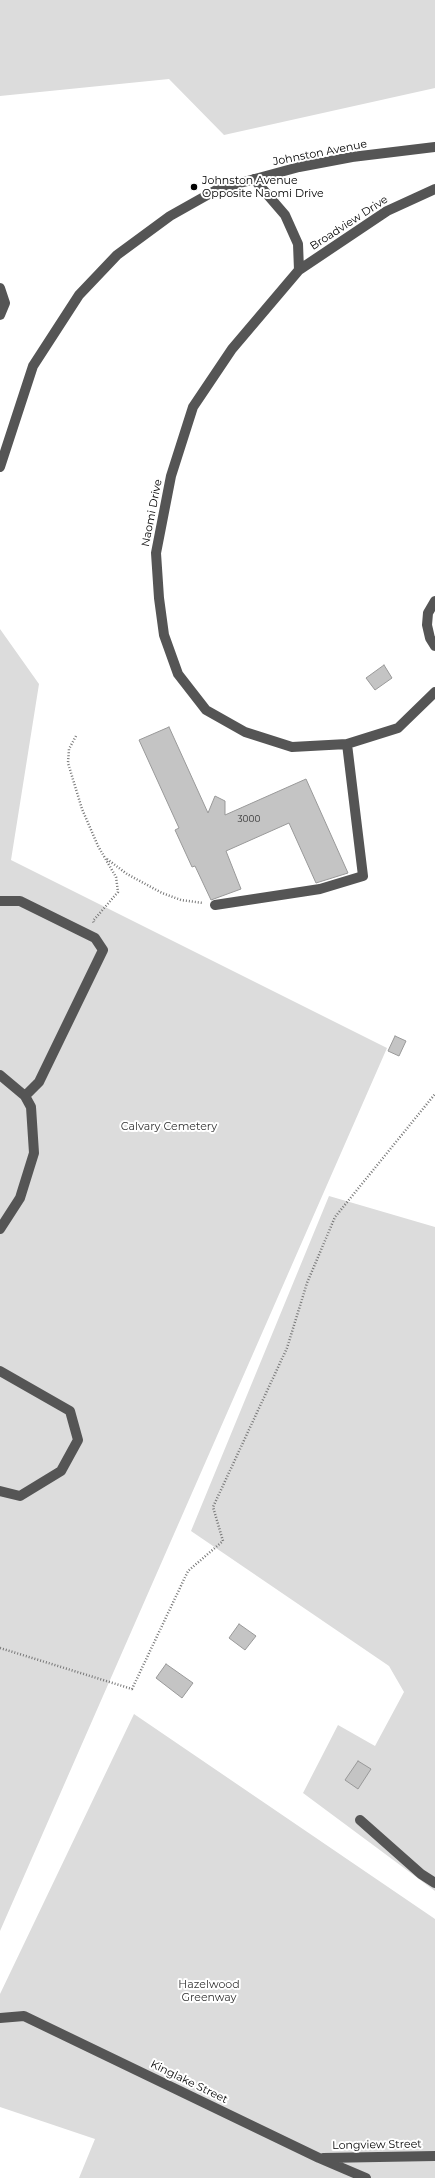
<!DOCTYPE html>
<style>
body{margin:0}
canvas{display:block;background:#fff}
</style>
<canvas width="435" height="2178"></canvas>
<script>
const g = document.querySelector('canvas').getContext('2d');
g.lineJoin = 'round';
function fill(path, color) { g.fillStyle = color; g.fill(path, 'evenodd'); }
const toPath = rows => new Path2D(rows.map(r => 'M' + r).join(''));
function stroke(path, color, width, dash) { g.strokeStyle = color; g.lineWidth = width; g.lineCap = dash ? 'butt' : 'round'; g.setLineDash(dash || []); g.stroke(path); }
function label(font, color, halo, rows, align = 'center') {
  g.font = font + ' Montserrat,sans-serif'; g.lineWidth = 4; g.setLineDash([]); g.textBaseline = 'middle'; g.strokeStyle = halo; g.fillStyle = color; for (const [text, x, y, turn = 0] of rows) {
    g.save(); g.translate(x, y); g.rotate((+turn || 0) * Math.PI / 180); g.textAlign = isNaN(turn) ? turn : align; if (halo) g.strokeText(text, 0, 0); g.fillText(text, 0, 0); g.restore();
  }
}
fill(toPath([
 [0,0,435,0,435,88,224,135,169,79,0,96],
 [0,629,39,684,11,860,387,1048,0,1931],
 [329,1196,435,1227,435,1891,303,1793,338,1725,375,1746,404,1692,389,1666,191,1531],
 [134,1714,435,1919,435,2178,79,2178,95,2139,0,2107,0,1994]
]), '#dcdcdc');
const building = toPath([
 [384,665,392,678,375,690,366,678,384,665],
 [169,727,208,813,215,796,225,801,225,815,306,779,348,873,316,883,289,823,226,851,241,889,211,900,195,866,192,867,175,830,179,828,139,740,169,727],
 [395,1036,406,1041,399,1056,388,1051,395,1036],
 [239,1624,256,1636,245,1650,229,1638,239,1624],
 [166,1664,193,1683,182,1698,156,1678,166,1664],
 [358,1761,371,1769,358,1789,345,1780,358,1761]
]);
fill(building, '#c4c4c4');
stroke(building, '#999', 1);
stroke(toPath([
 [76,736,69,749,68,763,82,809,98,846,116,877,118,892,93,921,94,924],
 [107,859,127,874,162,893,181,900,203,903],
 [0,1648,132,1689,188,1571,223,1541,213,1507,287,1348,307,1283,335,1217,435,1094]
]), '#777', 2.5, [1, 2]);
stroke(toPath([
 [254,179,285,215,298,244,299,270],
 [435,189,387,211,299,270,232,349,193,407,171,476,156,553,159,598,164,635,178,674,206,710,245,732,292,747,347,744,398,728,435,692],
 [0,288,5,303,0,315],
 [0,467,33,366,79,295,117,255,170,216,218,189,299,167,352,157,435,147],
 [435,601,428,613,427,625,430,638,435,646],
 [0,901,20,901,95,938,103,950,39,1082,25,1096],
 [215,905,320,889,363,876,347,744],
 [0,1075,25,1096,31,1107,34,1153,20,1198,0,1229],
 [0,1371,70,1411,78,1440,61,1471,20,1496,0,1491],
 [360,1820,421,1874,435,1883],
 [0,2018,24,2016,319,2158,366,2178],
 [323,2158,435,2156]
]), '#555', 10);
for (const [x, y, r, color] of [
 [194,187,4,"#000"]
]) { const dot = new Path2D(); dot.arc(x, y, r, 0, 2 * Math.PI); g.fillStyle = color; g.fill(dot); stroke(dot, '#fff', 1.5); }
label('9px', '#313131', null, [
 ["3000",249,819]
]);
label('11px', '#000', '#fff', [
 ["Johnston Avenue",320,153,-11],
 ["Broadview Drive",349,223,-33],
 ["Naomi Drive",152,513,-79],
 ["Kinglake Street",189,2082,26],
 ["Longview Street",377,2145,-1]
]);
label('11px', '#000', '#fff', [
 ["Johnston Avenue",202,181],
 ["Opposite Naomi Drive",202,194]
], 'left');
label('11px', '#333', '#fff', [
 ["Calvary Cemetery",169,1127],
 ["Hazelwood",209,1985],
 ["Greenway",209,1998]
]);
</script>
